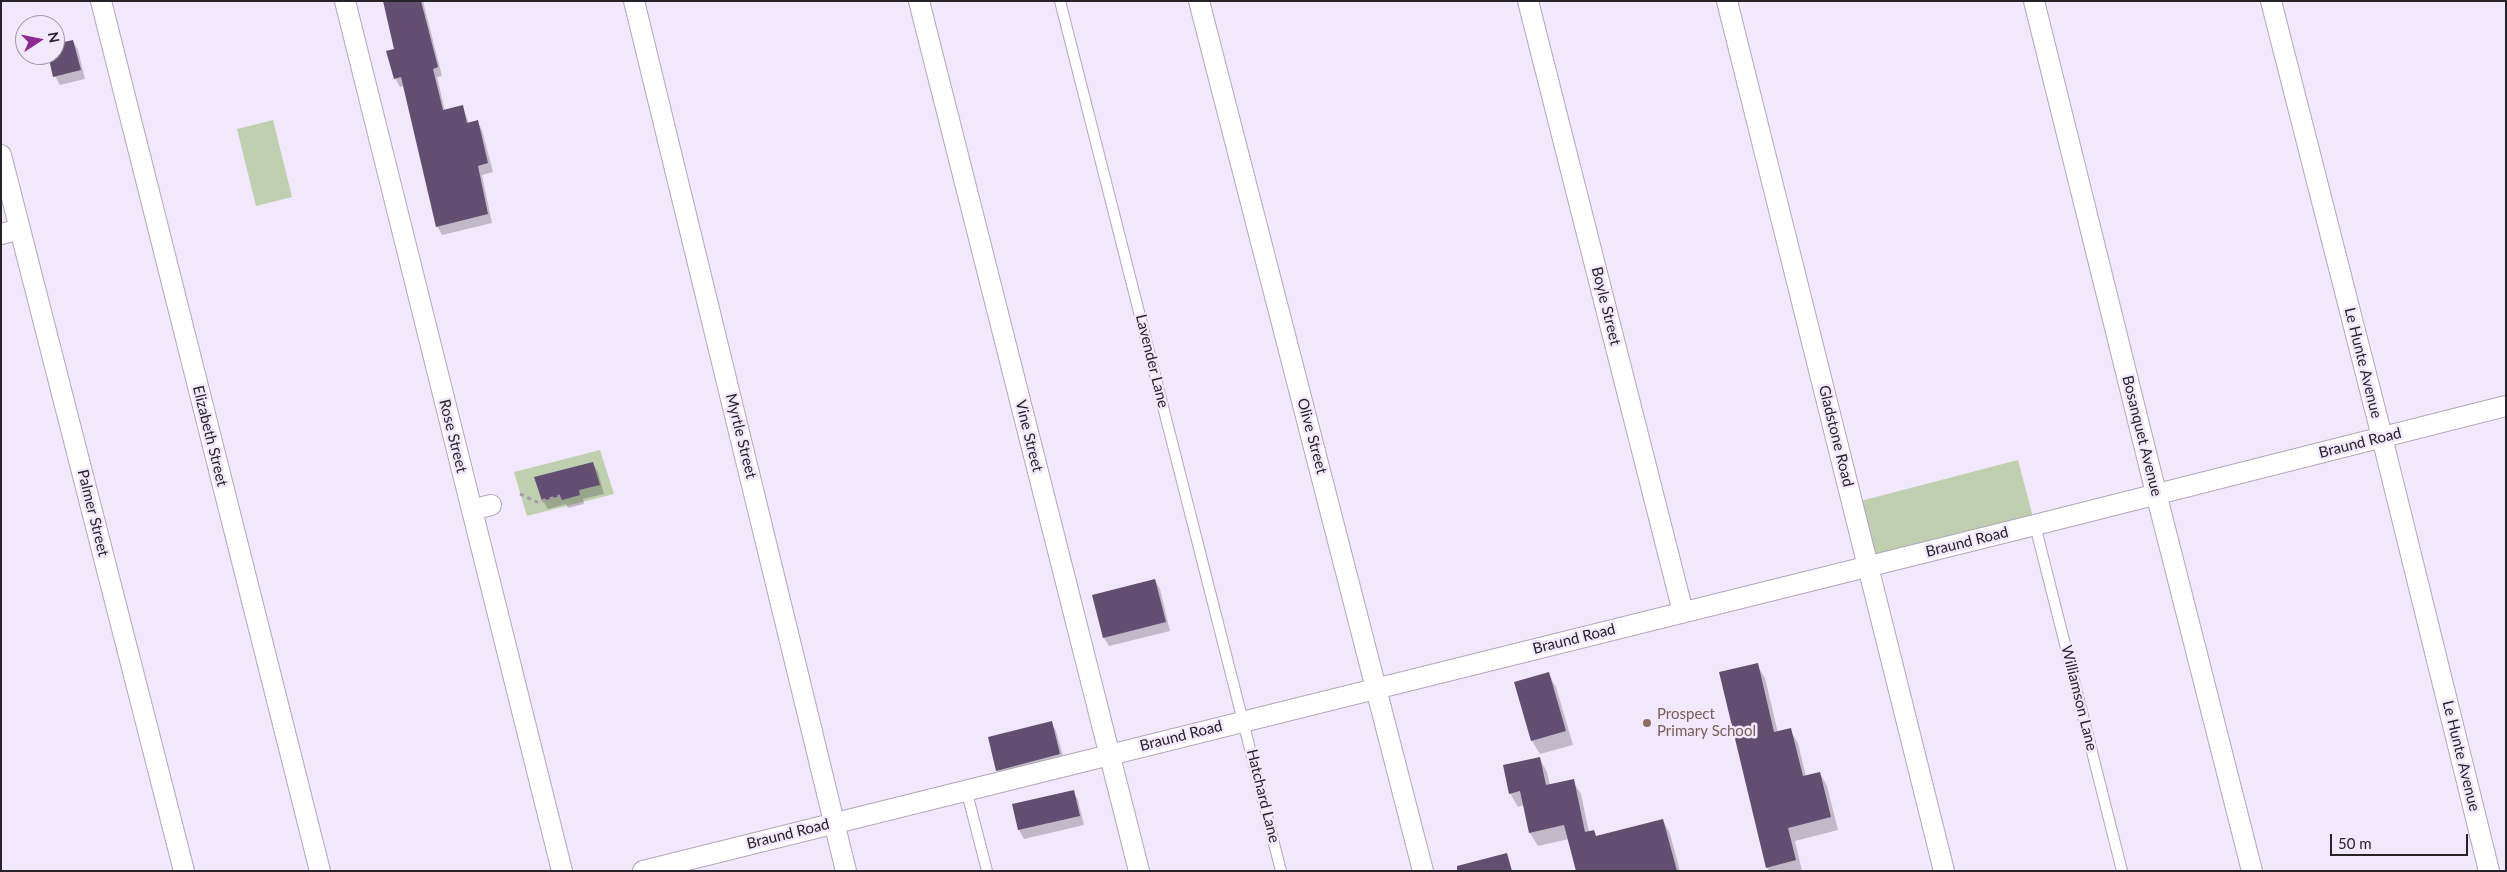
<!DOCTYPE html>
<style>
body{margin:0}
#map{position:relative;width:2507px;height:872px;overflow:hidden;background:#f2e8fb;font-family:Lato,sans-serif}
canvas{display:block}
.frame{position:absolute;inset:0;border:2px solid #262229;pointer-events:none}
.north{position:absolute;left:15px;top:15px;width:50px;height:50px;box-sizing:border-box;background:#f2e8fb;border:1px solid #a099a7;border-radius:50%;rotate:79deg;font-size:14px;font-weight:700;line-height:20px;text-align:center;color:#262229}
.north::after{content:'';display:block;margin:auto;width:18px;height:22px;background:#8c2a92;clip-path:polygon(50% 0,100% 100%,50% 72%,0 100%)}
.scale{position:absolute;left:2330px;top:834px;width:138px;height:22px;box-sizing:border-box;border:2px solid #262229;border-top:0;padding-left:6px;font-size:15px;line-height:18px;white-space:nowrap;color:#262229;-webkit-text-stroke:4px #f2e8fb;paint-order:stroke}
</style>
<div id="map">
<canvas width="2507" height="872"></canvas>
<div class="frame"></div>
<div class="north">N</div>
<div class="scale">50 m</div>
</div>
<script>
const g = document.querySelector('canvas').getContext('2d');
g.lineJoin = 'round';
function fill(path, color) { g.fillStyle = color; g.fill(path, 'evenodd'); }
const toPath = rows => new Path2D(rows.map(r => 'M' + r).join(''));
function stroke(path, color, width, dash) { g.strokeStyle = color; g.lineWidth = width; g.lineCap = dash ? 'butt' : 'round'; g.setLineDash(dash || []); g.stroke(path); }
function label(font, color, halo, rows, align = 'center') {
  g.font = font + ' Lato,sans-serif'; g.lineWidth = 5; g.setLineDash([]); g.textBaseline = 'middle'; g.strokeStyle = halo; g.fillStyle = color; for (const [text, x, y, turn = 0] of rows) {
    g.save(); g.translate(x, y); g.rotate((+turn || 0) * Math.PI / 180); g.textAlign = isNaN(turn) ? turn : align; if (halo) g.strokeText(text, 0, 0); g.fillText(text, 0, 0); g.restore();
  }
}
fill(toPath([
 [273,120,292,197,256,206,237,129],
 [600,450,614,494,527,516,514,472],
 [2018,460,2035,525,1868,565,1853,503]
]), '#c0cfb0');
fill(toPath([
 [385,1,423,1,442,76,437,77,445,111,462,106,469,123,477,121,482,130,493,172,482,175,492,223,442,235,437,226,404,86,400,87,395,78,396,50],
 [73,41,78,50,85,79,60,85,55,76,49,55,55,55,55,46],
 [593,464,598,472,604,494,583,499,584,504,568,508,566,504,548,509,543,501],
 [1155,580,1160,589,1170,631,1109,646,1104,638],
 [1757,665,1765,678,1778,733,1790,730,1798,743,1806,777,1820,773,1827,786,1838,830,1795,841,1802,871,1769,871,1767,867],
 [1548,673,1556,687,1573,745,1540,754,1532,741,1516,683],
 [1051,722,1056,731,1065,763,1003,779,998,770],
 [1540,759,1547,772,1550,786,1573,781,1581,794,1589,832,1596,837,1663,820,1670,834,1680,871,1664,871,1569,839,1538,846,1530,833,1524,805,1518,807,1510,793],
 [1073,791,1078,800,1084,825,1024,839,1019,830,1013,805]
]), '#0003');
fill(toPath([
 [383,1,421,1,438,67,433,69,443,110,463,105,467,123,478,120,488,163,478,166,488,214,436,227,401,77,394,79,386,51,394,49],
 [73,40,81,70,53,77,48,55,55,55,55,44],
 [593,462,600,485,579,490,580,495,562,500,560,496,542,501,534,477],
 [1155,579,1166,622,1103,638,1092,595],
 [1758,663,1774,732,1791,728,1803,776,1820,772,1831,817,1788,828,1796,860,1766,868,1719,672],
 [1549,672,1566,731,1531,741,1514,682],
 [1052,721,1060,754,996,771,988,737],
 [1540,757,1546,785,1574,779,1585,832,1594,830,1596,836,1663,819,1677,871,1576,871,1564,825,1529,833,1520,791,1509,794,1503,765],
 [1074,790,1080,816,1018,830,1012,804],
 [1507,853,1512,871,1457,871,1457,866]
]), '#614e71');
const service = toPath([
 [1060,1,1281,871],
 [2035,525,2122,871],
 [966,789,987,871]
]);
const minor = toPath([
 [101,1,320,871],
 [345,1,562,871],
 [634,1,846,871],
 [919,1,1139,871],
 [1199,1,1423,871],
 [1528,1,1683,612],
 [1727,1,1944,871],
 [2034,1,2154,485,2252,871],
 [2271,1,2379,425,2489,871],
 [1,155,184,871],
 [1,234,20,229],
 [472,510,491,505],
 [643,871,2035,525,2506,406]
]);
stroke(service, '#b1a7b9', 12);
stroke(minor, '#b1a7b9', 22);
stroke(toPath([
 [520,494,537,502,560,496]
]), '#a39baa', 3, [4, 4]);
stroke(service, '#fff', 10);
stroke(minor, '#fff', 20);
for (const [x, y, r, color] of [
 [1647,723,5,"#8d6e63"]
]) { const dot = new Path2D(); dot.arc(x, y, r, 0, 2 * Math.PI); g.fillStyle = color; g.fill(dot); stroke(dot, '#f2e8fb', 2); }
label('15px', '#262229', '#f2e8fb', [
 ["Boyle Street",1606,306,76],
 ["Lavender Lane",1152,361,76],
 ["Le Hunte Avenue",2363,363,76],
 ["Elizabeth Street",210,436,76],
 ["Rose Street",453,436,76],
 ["Myrtle Street",741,436,76],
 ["Vine Street",1029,436,76],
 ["Olive Street",1312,436,75],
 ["Gladstone Road",1836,436,76],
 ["Bosanquet Avenue",2142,436,76],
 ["Braund Road",2360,443,-14],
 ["Palmer Street",93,513,76],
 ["Braund Road",1967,542,-14],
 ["Braund Road",1574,639,-14],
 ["Williamson Lane",2079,698,76],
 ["Braund Road",1181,736,-14],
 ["Le Hunte Avenue",2461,756,76],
 ["Hatchard Lane",1263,796,76],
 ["Braund Road",788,834,-14]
]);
label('15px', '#785e54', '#f2e8fb', [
 ["Prospect",1657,714],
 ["Primary School",1657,731]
], 'left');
</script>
